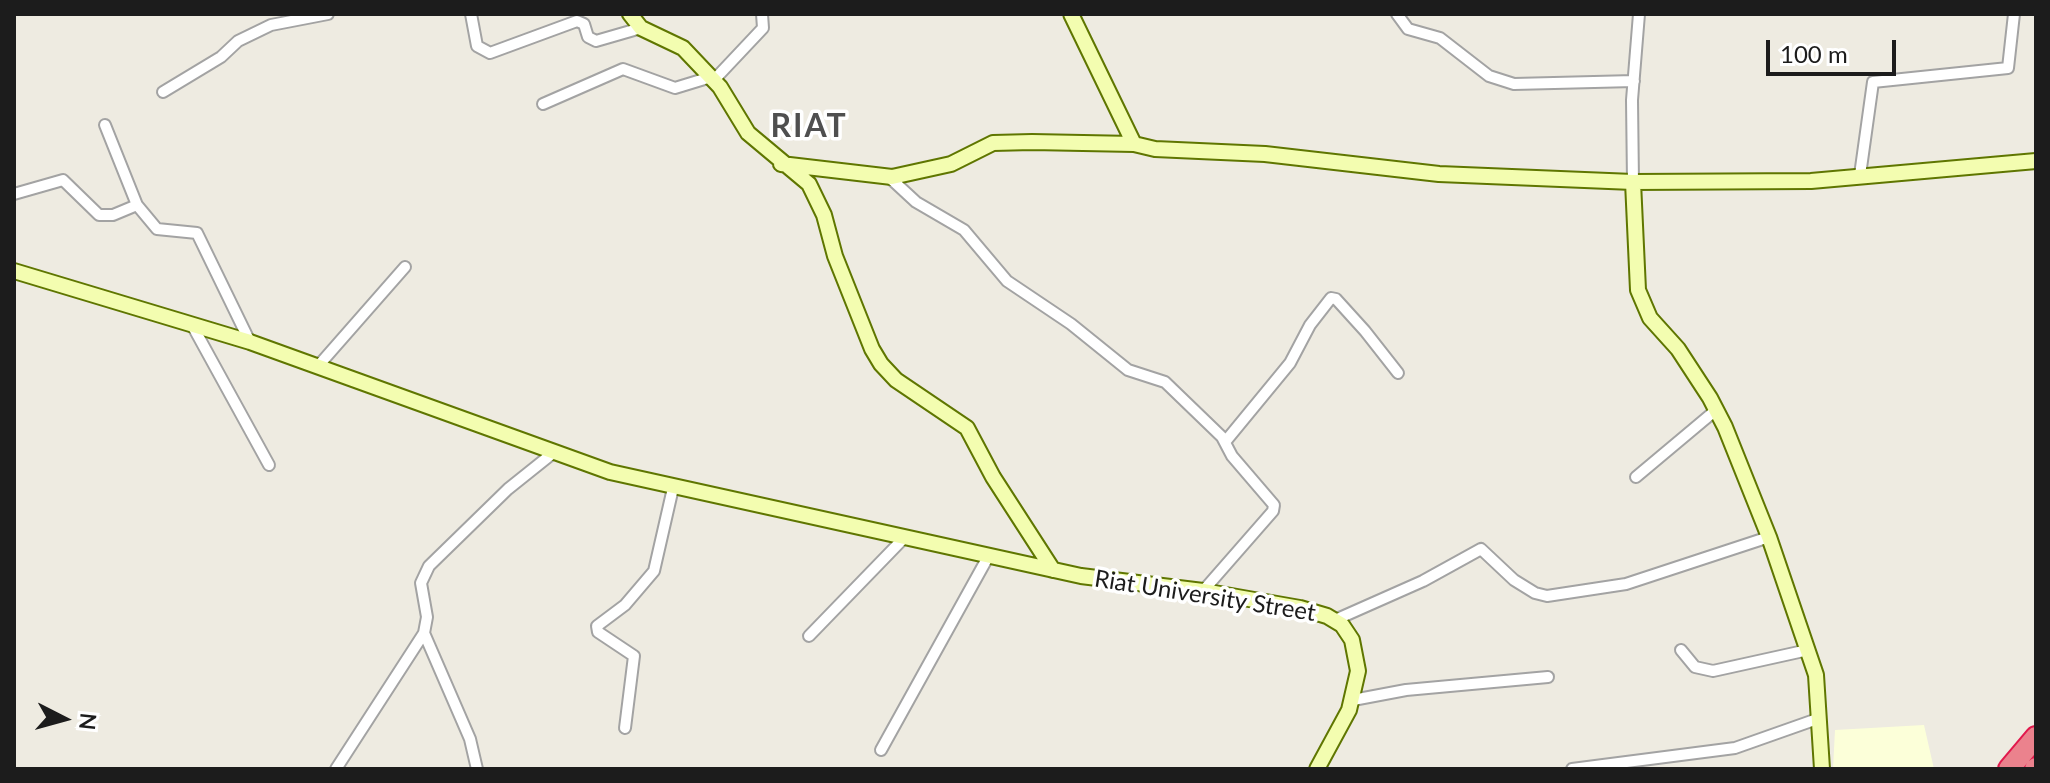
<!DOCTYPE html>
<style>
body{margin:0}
#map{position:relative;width:2050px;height:783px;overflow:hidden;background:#eeebe1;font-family:Lato,sans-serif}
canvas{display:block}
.frame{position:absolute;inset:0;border:16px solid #1c1c1c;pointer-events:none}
.north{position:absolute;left:24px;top:679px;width:80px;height:80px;-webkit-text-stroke:6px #fff;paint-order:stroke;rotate:96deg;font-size:22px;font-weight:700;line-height:32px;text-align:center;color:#1c1c1c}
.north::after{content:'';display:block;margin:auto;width:28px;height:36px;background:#1c1c1c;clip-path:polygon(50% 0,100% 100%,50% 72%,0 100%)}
.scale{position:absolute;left:1766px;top:40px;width:130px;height:36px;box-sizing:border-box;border:4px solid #1c1c1c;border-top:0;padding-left:10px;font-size:24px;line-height:28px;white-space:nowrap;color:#1c1c1c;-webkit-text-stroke:6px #fff;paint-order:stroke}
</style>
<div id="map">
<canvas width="2050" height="783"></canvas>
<div class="frame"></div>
<div class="north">N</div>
<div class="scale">100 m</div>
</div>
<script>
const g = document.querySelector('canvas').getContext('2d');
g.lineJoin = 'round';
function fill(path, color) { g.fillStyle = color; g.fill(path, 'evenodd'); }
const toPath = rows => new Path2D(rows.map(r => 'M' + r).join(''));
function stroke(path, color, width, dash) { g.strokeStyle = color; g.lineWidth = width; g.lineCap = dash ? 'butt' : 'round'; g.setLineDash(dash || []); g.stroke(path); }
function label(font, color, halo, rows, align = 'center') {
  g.font = font + ' Lato,sans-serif'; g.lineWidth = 7; g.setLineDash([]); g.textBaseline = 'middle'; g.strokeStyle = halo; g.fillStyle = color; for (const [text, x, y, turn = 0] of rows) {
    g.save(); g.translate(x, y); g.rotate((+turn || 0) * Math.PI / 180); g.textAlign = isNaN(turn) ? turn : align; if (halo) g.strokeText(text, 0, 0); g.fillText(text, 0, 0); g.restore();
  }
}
fill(toPath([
 [1924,725,1934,769,1833,769,1835,730]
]), '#fcffd9');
const street = toPath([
 [471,14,477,46,490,53,577,21,584,24,588,37,596,41,641,28],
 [1397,14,1408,29,1440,38,1489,76,1514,84,1634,81],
 [714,80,763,28,762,14],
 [163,92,221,57,238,41,271,25,328,14],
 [543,104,623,69,675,88,711,77],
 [105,125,137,205,157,229,197,233,250,342],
 [1860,175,1873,82,2008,68,2014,14],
 [889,177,916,202,964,230,1007,281,1071,324,1128,370,1165,382,1222,437,1232,456,1274,505,1273,511,1203,591],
 [1633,182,1632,100,1639,14],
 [14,194,63,180,99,215,113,215,137,205],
 [191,323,269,465],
 [319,365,405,267],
 [1225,442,1290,363,1310,325,1331,298,1336,299,1365,331,1398,373],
 [1636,477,1716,410],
 [1335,620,1423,581,1481,549,1514,580,1535,593,1547,596,1626,584,1769,537],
 [424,633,470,739,477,769],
 [809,636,903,539],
 [1681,650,1695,667,1713,671,1808,650],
 [1353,700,1406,690,1548,677],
 [625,728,634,656,598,632,597,626,625,605,654,571,673,488],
 [881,750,988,557],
 [336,769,424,633,427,617,421,583,429,566,508,489,553,453],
 [1572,769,1735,748,1820,718]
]);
const secondary = toPath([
 [630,14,641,28,683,48,720,87,748,133,809,184,824,215,835,256,872,349,881,364,896,380,967,428,993,477,1053,570],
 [1071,14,1134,144],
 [781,164,892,177,951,164,993,143,1032,142,1134,144,1155,149,1265,154,1439,174,1633,182,1811,181,2036,161],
 [1633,182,1638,290,1650,318,1678,349,1710,398,1725,427,1769,537,1816,675,1822,769],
 [14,271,250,342,610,472,1081,576,1203,591,1300,608,1327,616,1342,625,1352,640,1358,671,1349,710,1317,769]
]);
const highway = toPath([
 [2009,769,2036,737],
 [2035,769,2036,768]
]);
stroke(street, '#a3a3a3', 14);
stroke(secondary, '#5f7600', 18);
stroke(highway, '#e1194d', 24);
stroke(street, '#fff', 10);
stroke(secondary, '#f3fdb0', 14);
stroke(highway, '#eb828d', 20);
label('24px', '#1c1c1c', '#fff', [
 ["Riat University Street",1205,596,9]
]);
g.letterSpacing = '2px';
label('bold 32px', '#4f4f4f', '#fff', [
 ["RIAT",809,127]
]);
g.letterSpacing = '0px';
</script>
